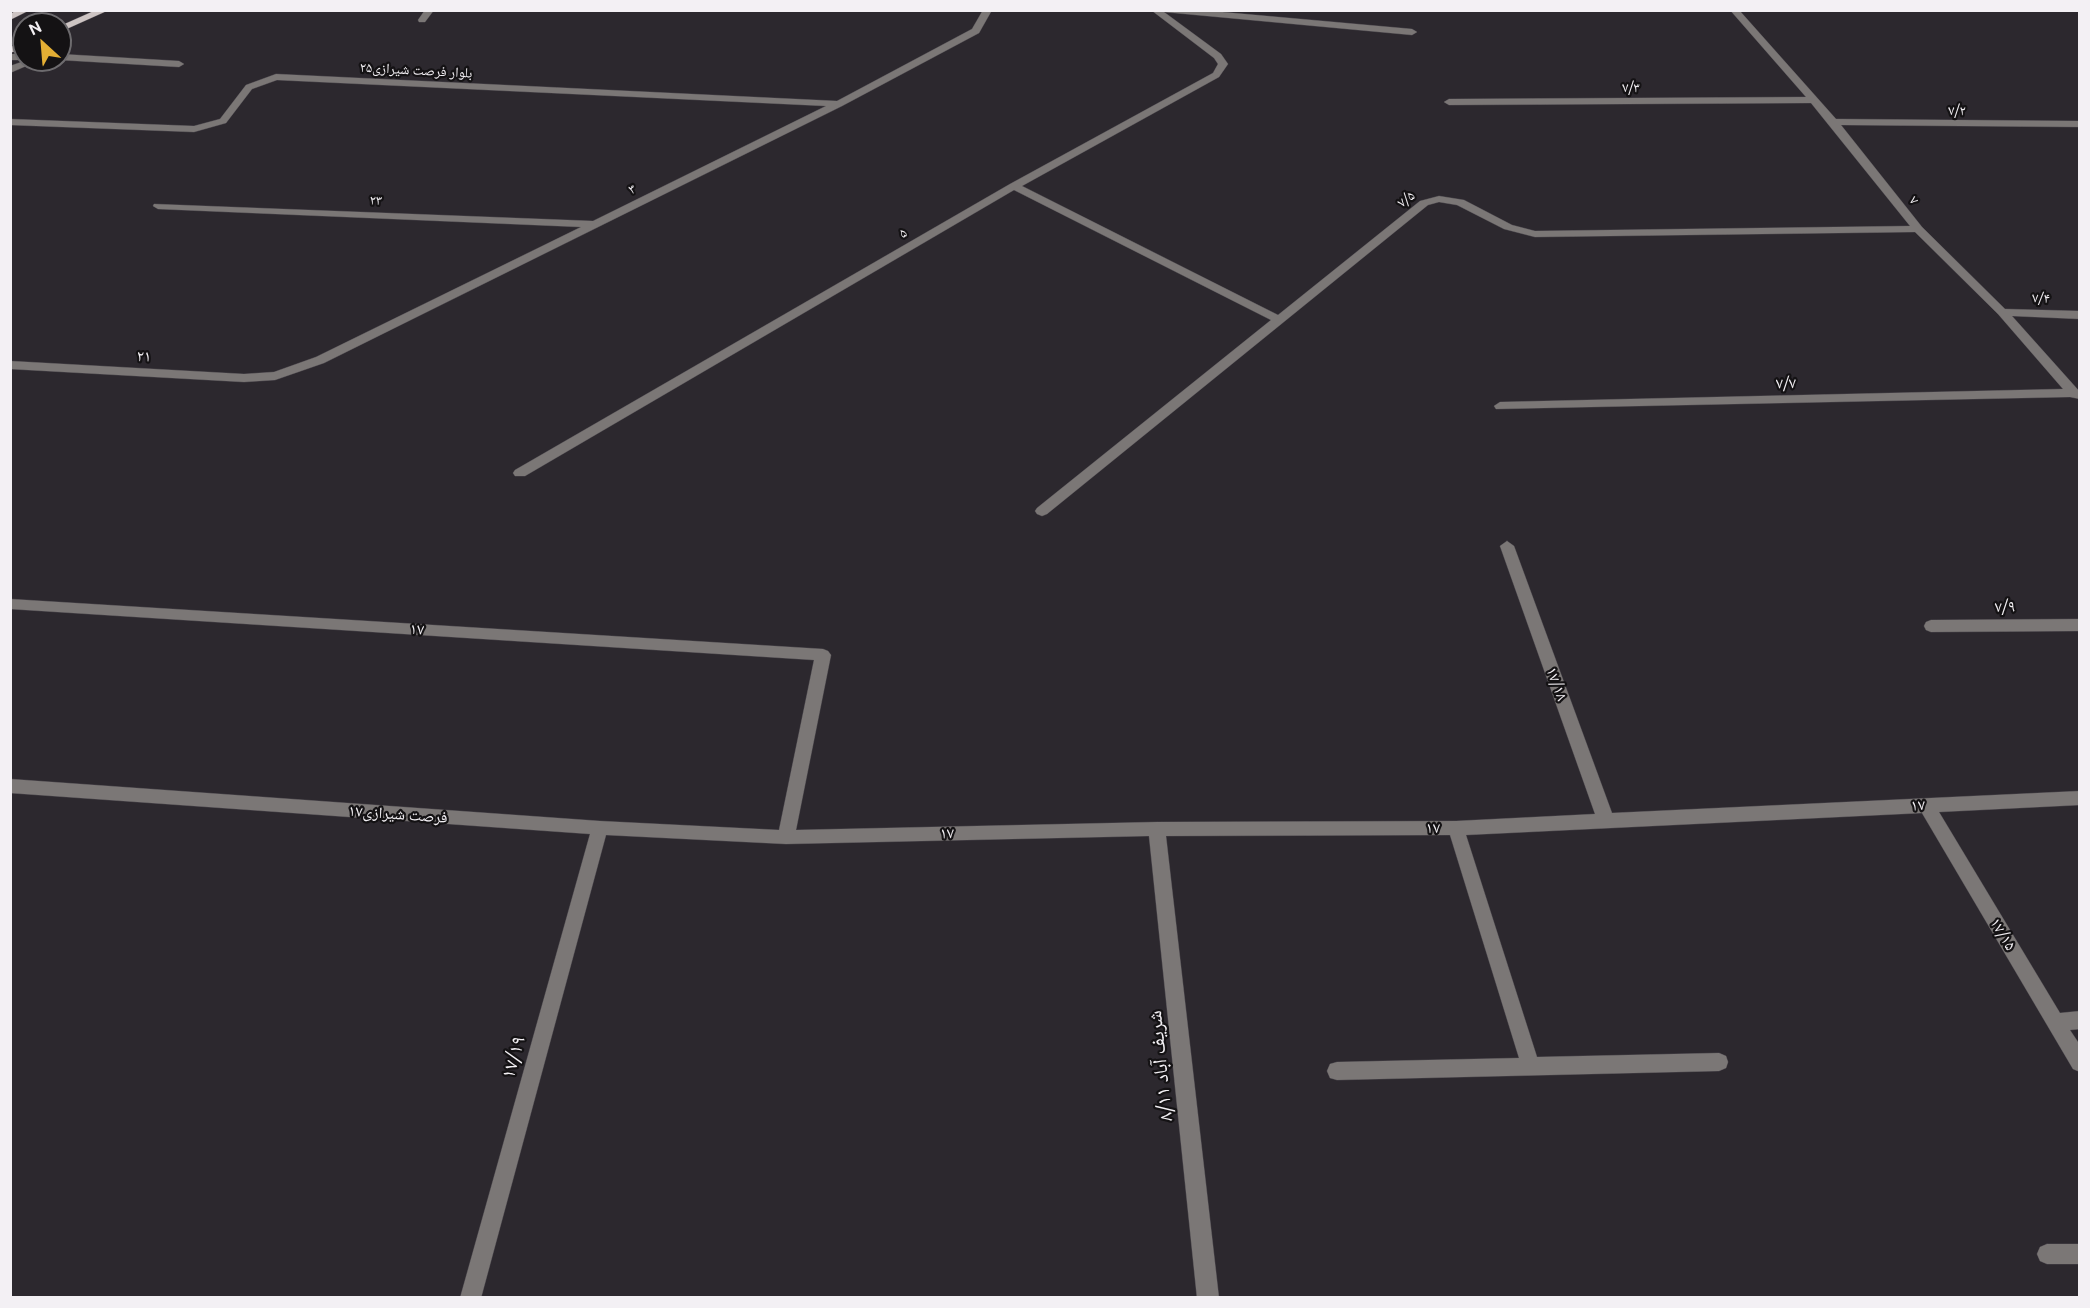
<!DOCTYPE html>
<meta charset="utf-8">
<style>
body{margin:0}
#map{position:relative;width:2090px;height:1308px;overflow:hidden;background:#2c282e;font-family:Ubuntu,sans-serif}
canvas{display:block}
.frame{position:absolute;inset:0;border:12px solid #f3f0f4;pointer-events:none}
.north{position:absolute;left:12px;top:12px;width:60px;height:60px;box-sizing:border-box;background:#141214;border:2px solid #6d6b6e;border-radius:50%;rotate:334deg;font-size:16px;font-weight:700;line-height:24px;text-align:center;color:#f3f0f4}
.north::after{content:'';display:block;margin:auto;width:21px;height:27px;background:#e3ae34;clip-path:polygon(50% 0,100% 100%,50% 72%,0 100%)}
</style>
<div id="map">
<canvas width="2090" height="1308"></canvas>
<div class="frame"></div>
<div class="north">N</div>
</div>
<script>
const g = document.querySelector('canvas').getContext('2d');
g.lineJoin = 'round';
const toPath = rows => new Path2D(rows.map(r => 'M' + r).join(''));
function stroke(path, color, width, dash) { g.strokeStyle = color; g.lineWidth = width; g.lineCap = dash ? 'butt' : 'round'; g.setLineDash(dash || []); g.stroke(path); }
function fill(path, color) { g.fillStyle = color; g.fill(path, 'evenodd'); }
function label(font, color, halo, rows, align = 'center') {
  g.font = font + ' Ubuntu,"Noto Naskh Arabic",sans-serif'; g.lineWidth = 4.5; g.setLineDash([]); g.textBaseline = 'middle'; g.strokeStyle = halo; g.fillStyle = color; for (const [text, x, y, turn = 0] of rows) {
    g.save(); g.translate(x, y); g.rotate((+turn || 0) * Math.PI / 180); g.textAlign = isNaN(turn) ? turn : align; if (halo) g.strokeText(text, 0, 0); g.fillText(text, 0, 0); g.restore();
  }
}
const minor = toPath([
 [425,10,434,10,425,22,419,22,418,20,425,10],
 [983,10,992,10,979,33,842,106,324,363,275,380,244,382,10,369,10,361,244,374,274,372,316,357,581,227,158,209,153,206,154,204,593,221,826,106,277,80,252,89,226,123,194,132,10,125,10,119,194,126,220,119,246,85,276,74,837,101,972,29,983,10],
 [1151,10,1200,10,1412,29,1417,32,1412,35,1164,12,1221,54,1228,64,1219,77,1022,186,1278,315,1420,201,1439,196,1464,200,1512,225,1535,231,1910,226,1811,103,1449,105,1444,102,1449,99,1806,97,1730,10,1739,10,1836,119,2080,121,2080,127,1841,125,1922,227,2005,309,2080,311,2080,319,2012,316,2080,392,2080,399,2070,397,1496,409,1494,406,1500,402,2063,389,1998,314,1915,232,1535,237,1504,229,1457,205,1439,202,1428,205,1047,514,1042,516,1037,514,1035,511,1037,508,1271,320,1014,190,525,476,515,476,513,473,515,470,1010,184,1213,73,1218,64,1214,58,1151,10],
 [10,54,24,54,24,60,10,60,10,54],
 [60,54,179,61,184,64,179,67,60,60,60,54],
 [27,60,40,60,10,73,10,66,27,60],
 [1507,541,1514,546,1612,813,2080,791,2080,805,1939,812,2060,1013,2080,1011,2080,1029,2070,1030,2080,1045,2080,1072,2073,1069,1922,813,1466,835,1537,1057,1719,1053,1726,1056,1728,1062,1726,1068,1719,1071,1337,1080,1330,1078,1327,1071,1330,1064,1337,1062,1519,1058,1450,835,1166,836,1219,1298,1197,1298,1149,836,786,844,606,835,481,1298,460,1298,590,834,10,793,10,779,600,821,779,830,814,660,10,609,10,599,823,649,828,651,831,655,796,830,1157,822,1456,821,1595,814,1500,546,1507,541],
 [2080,619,2080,631,1931,632,1926,630,1924,626,1926,622,1931,620,2080,619],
 [2047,1244,2080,1244,2080,1264,2047,1264,2040,1261,2037,1254,2040,1247,2047,1244]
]);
const major = toPath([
 [17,10,30,10,10,20,10,14,17,10],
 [96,10,109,10,60,32,60,26,96,10],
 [24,42,24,48,10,53,10,47,24,42]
]);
stroke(minor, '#48444a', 1);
stroke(major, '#48444a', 1);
fill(minor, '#7b7776');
fill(major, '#cdc4c3');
label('14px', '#f3f0f4', '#141214', [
 ["بلوار فرصت شیرازی۲۵",416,70,3],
 ["۷/۳",1631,87],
 ["۷/۲",1957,110],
 ["۳",632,189,-26],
 ["۷/۵",1406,199,-37],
 ["۲۳",376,200,2],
 ["۷",1914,200,52],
 ["۵",903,233,-30],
 ["۷/۴",2041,298,2]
]);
label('16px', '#f3f0f4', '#141214', [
 ["۲۱",144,356,3],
 ["۷/۷",1786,383,-1],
 ["۷/۹",2005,607],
 ["۱۷",417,629,4],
 ["۱۷/۱۸",1557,684,70],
 ["۱۷",1918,805,-3],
 ["۱۷فرصت شیرازی",398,814,4],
 ["۱۷",1433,828],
 ["۱۷",947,833,-1],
 ["۱۷/۱۵",2003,934,59]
]);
label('20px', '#f3f0f4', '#141214', [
 ["۱۷/۱۹",513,1057,-74],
 ["شریف آباد ۸/۱۱",1160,1066,-96]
]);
</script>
